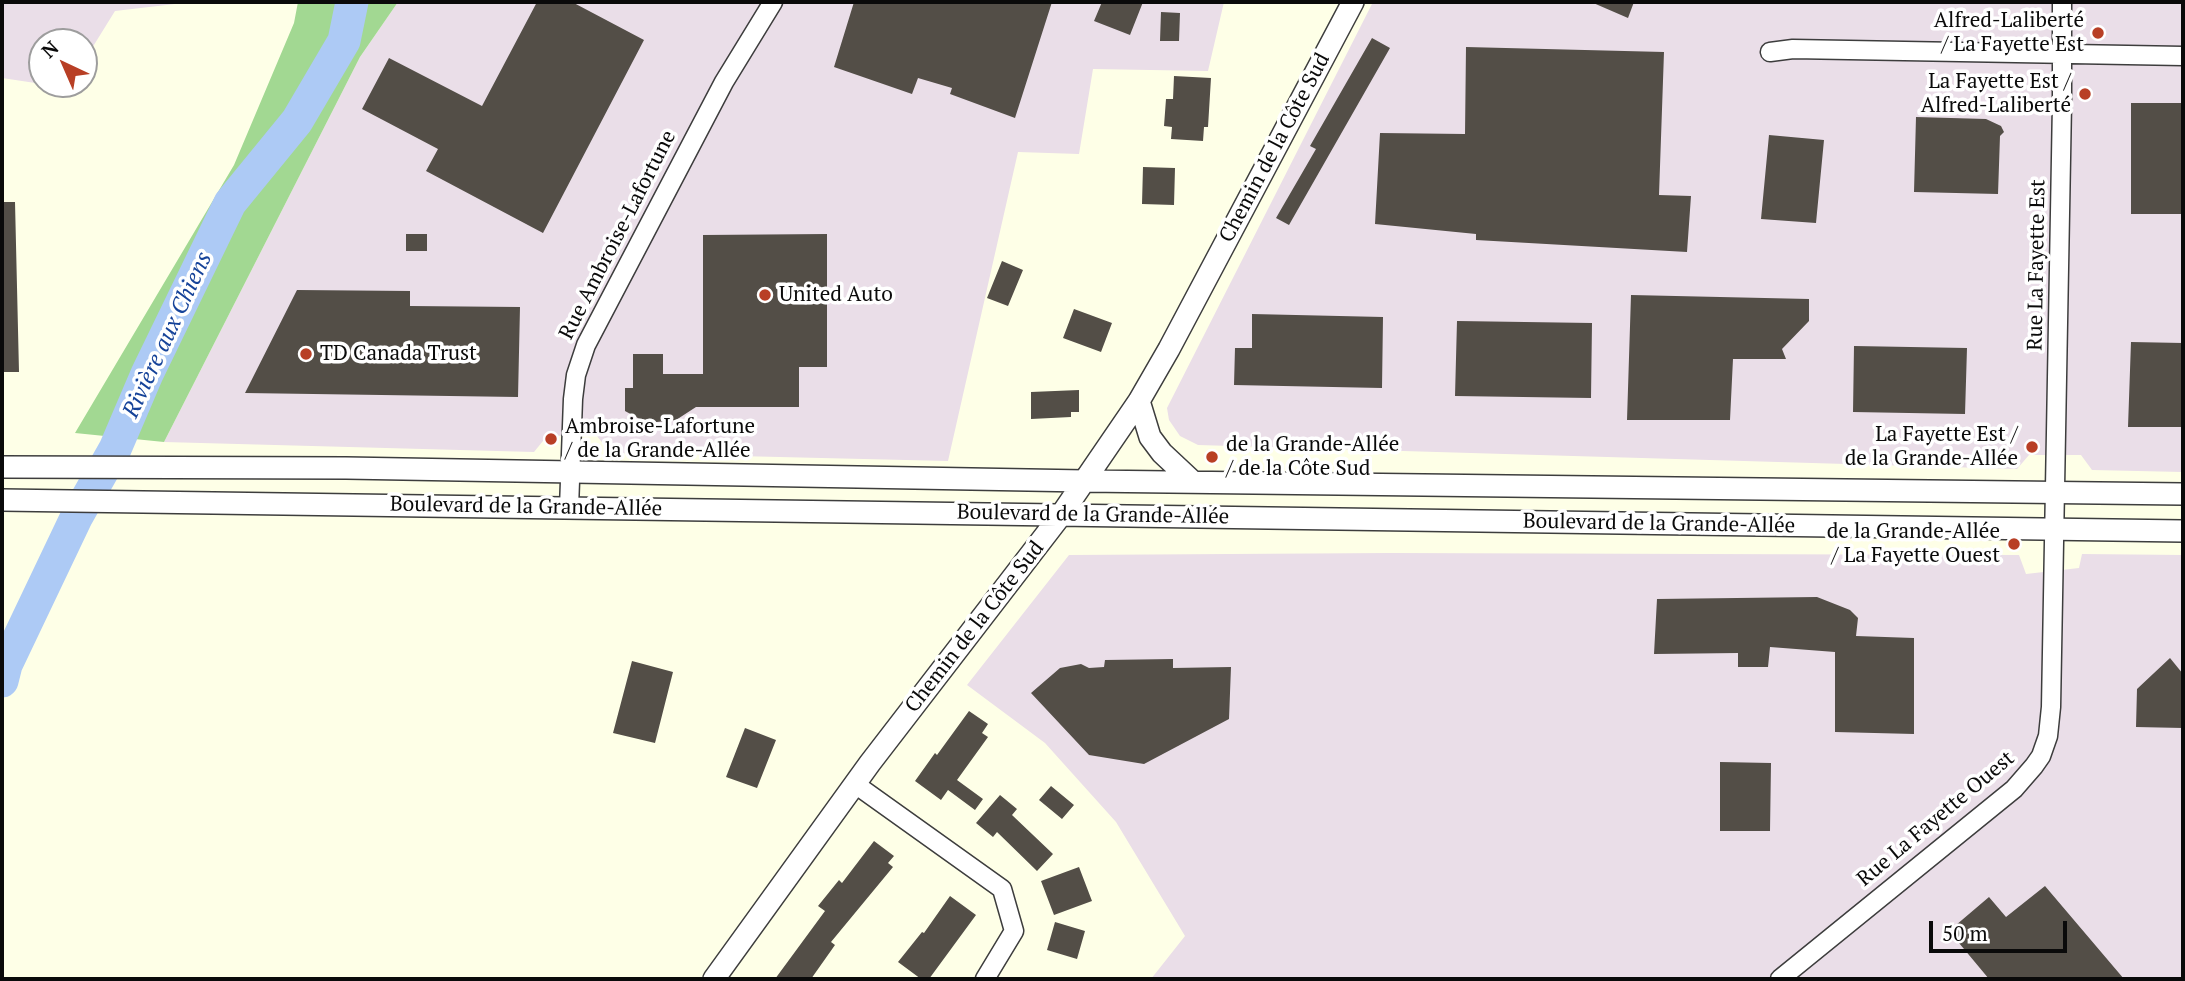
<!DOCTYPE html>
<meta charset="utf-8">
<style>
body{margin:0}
#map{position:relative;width:2185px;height:981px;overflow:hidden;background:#feffe7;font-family:"PT Serif",serif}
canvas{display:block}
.frame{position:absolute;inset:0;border:4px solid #0a0a0a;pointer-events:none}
.north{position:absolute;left:28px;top:28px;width:70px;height:70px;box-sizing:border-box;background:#fff;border:2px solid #9d9d9d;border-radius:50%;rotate:316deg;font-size:19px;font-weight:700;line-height:28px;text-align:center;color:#0a0a0a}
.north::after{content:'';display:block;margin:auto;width:24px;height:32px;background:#b83f25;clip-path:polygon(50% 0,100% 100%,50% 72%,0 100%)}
.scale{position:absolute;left:1929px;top:921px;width:138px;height:32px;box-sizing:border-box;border:4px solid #0a0a0a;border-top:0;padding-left:9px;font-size:21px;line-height:24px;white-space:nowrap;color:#0a0a0a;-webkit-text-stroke:5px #fff;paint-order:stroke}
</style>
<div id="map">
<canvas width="2185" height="981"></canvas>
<div class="frame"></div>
<div class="north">N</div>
<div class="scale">50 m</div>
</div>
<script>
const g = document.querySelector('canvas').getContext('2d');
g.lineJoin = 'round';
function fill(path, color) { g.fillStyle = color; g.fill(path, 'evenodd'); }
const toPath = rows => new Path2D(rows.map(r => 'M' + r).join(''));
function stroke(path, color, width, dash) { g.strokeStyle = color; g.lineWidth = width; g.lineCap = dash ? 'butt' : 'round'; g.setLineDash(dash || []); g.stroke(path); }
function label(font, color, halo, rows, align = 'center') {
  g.font = font + ' "PT Serif",serif'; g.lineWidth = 7; g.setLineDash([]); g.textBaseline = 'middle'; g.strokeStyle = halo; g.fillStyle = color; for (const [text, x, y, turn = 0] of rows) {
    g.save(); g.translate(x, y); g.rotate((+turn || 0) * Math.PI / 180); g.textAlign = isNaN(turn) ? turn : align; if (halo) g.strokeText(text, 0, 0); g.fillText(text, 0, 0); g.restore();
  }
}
fill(toPath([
 [2,2,192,2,115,11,84,61,84,42,42,42,42,84,2,78],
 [398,2,1224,2,1208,71,1093,69,1079,154,1018,152,948,461,611,453,596,435,547,436,534,452,164,442,360,57],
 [1373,2,2183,2,2183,472,2092,470,2081,455,2029,455,2017,469,1198,445,1180,436,1169,420,1167,408],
 [1390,553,2019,555,2026,574,2079,568,2082,554,2183,555,2183,979,1151,979,1185,936,1116,822,1045,743,967,685,1069,555]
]), '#eadee8');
fill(toPath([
 [298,2,398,2,360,57,164,442,75,433,234,165,294,23]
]), '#a2d892');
stroke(toPath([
 [2,681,6,665,77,516,115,449,147,374,230,203,297,121,344,41,352,2]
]), '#adcaf5', 33);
fill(toPath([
 [537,2,572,2,644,40,543,233,426,171,438,149,362,109,389,58,482,106],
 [854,2,1052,2,1015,118,950,94,952,88,918,78,912,94,834,67],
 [1102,2,1143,2,1130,35,1094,21],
 [1591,2,1634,2,1628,18],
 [1161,12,1180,13,1179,41,1160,41],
 [1372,38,1390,48,1289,225,1276,218,1316,149,1310,146],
 [1466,47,1664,52,1659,195,1691,196,1687,252,1476,240,1476,234,1375,224,1380,133,1465,134],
 [1174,76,1211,78,1208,127,1204,127,1203,141,1171,139,1172,127,1164,126,1166,99,1173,99],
 [2131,103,2182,103,2182,214,2131,214],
 [1916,117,1986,119,2001,126,2004,132,2000,136,1998,194,1914,192],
 [1769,135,1824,140,1816,223,1761,219],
 [1143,167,1175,168,1174,205,1142,204],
 [2,202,15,202,19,372,2,372],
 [406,234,427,234,427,251,406,251],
 [827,234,827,367,799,367,799,407,696,407,676,420,647,423,625,411,625,388,633,388,633,354,663,354,663,374,703,374,703,235],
 [1002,261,1023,270,1008,306,987,298],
 [297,290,410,291,410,306,520,307,518,397,245,393],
 [1631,295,1809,299,1809,321,1782,349,1786,359,1733,359,1730,420,1627,420],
 [1074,309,1112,323,1101,352,1063,338],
 [1252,314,1383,317,1382,388,1234,385,1235,348,1252,348],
 [1457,321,1592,323,1591,398,1455,396],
 [2131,342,2183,343,2183,427,2128,427],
 [1854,346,1967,348,1965,414,1853,412],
 [1079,390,1079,412,1071,412,1071,417,1031,419,1031,392],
 [1817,597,1850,610,1858,618,1856,636,1914,638,1914,734,1835,732,1835,652,1770,647,1768,667,1738,667,1738,653,1654,654,1657,599],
 [2170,658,2183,674,2183,728,2136,727,2137,689],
 [1173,659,1173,668,1231,667,1229,719,1144,764,1089,755,1031,693,1060,668,1081,664,1089,668,1104,667,1105,660],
 [632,661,673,672,655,743,613,733],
 [969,711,988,724,982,733,988,737,957,780,983,799,975,810,948,790,941,800,915,781,935,753,937,755],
 [745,728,776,740,757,788,726,777],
 [1720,762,1771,763,1770,831,1720,831],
 [1051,786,1074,805,1062,819,1039,800],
 [1000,795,1017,809,1012,815,1053,854,1037,871,997,832,993,837,976,823],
 [874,841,894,856,888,863,893,867,831,942,835,945,811,979,775,979,825,911,818,906,839,880,842,883],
 [1079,867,1092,901,1054,915,1041,881],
 [2045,886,2124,979,1989,979,1949,931,1989,897,2006,917],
 [950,896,976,915,929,979,921,979,898,962,922,932,924,933],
 [1055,922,1085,931,1077,959,1047,950]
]), '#534e47');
const minor = toPath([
 [1770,52,1793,49,2183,56],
 [569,508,573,399,576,375,586,345,724,82,773,2],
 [855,784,1002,889,1014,931,985,979],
 [1780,979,2014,789,2034,766,2041,756,2048,736,2051,707,2062,103,2062,2]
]);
const tertiary = toPath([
 [1139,401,1150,437,1162,453,1193,482],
 [2,467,346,468,1085,481,2183,494],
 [2,500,2183,531],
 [714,979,870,763,1061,515,1139,401,1169,349,1353,2]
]);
stroke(minor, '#3d3d3d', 21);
stroke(tertiary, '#3d3d3d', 24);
stroke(minor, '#fff', 18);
stroke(tertiary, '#fff', 21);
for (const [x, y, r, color] of [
 [2098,33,7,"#b83f25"],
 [2085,94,7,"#b83f25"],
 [765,295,7,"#b83f25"],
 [306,354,7,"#b83f25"],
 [551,439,7,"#b83f25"],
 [2032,447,7,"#b83f25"],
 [1212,457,7,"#b83f25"],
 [2014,544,7,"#b83f25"]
]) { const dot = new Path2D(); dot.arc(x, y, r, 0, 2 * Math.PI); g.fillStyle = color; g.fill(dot); stroke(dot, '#fff', 2.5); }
label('21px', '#0a0a0a', '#fff', [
 ["Alfred-Laliberté",2084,21],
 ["/ La Fayette Est",2084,45],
 ["La Fayette Est /",2071,82],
 ["Alfred-Laliberté",2071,106],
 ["United Auto",779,295,"left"],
 ["TD Canada Trust",320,354,"left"],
 ["Ambroise-Lafortune",565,427,"left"],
 ["/ de la Grande-Allée",565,451,"left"],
 ["La Fayette Est /",2018,435],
 ["de la Grande-Allée",2018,459],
 ["de la Grande-Allée",1226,445,"left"],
 ["/ de la Côte Sud",1226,469,"left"],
 ["de la Grande-Allée",2000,532],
 ["/ La Fayette Ouest",2000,556]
], 'right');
label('21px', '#0a0a0a', '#fff', [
 ["Chemin de la Côte Sud",1275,148,-62],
 ["Rue Ambroise-Lafortune",618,235,-63],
 ["Rue La Fayette Est",2037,265,-89],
 ["Boulevard de la Grande-Allée",526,507,1],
 ["Boulevard de la Grande-Allée",1093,515,1],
 ["Boulevard de la Grande-Allée",1659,524,1],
 ["Chemin de la Côte Sud",975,627,-52],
 ["Rue La Fayette Ouest",1936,819,-40]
]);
label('italic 23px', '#164399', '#fff', [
 ["Rivière aux Chiens",168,335,-65]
]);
</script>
